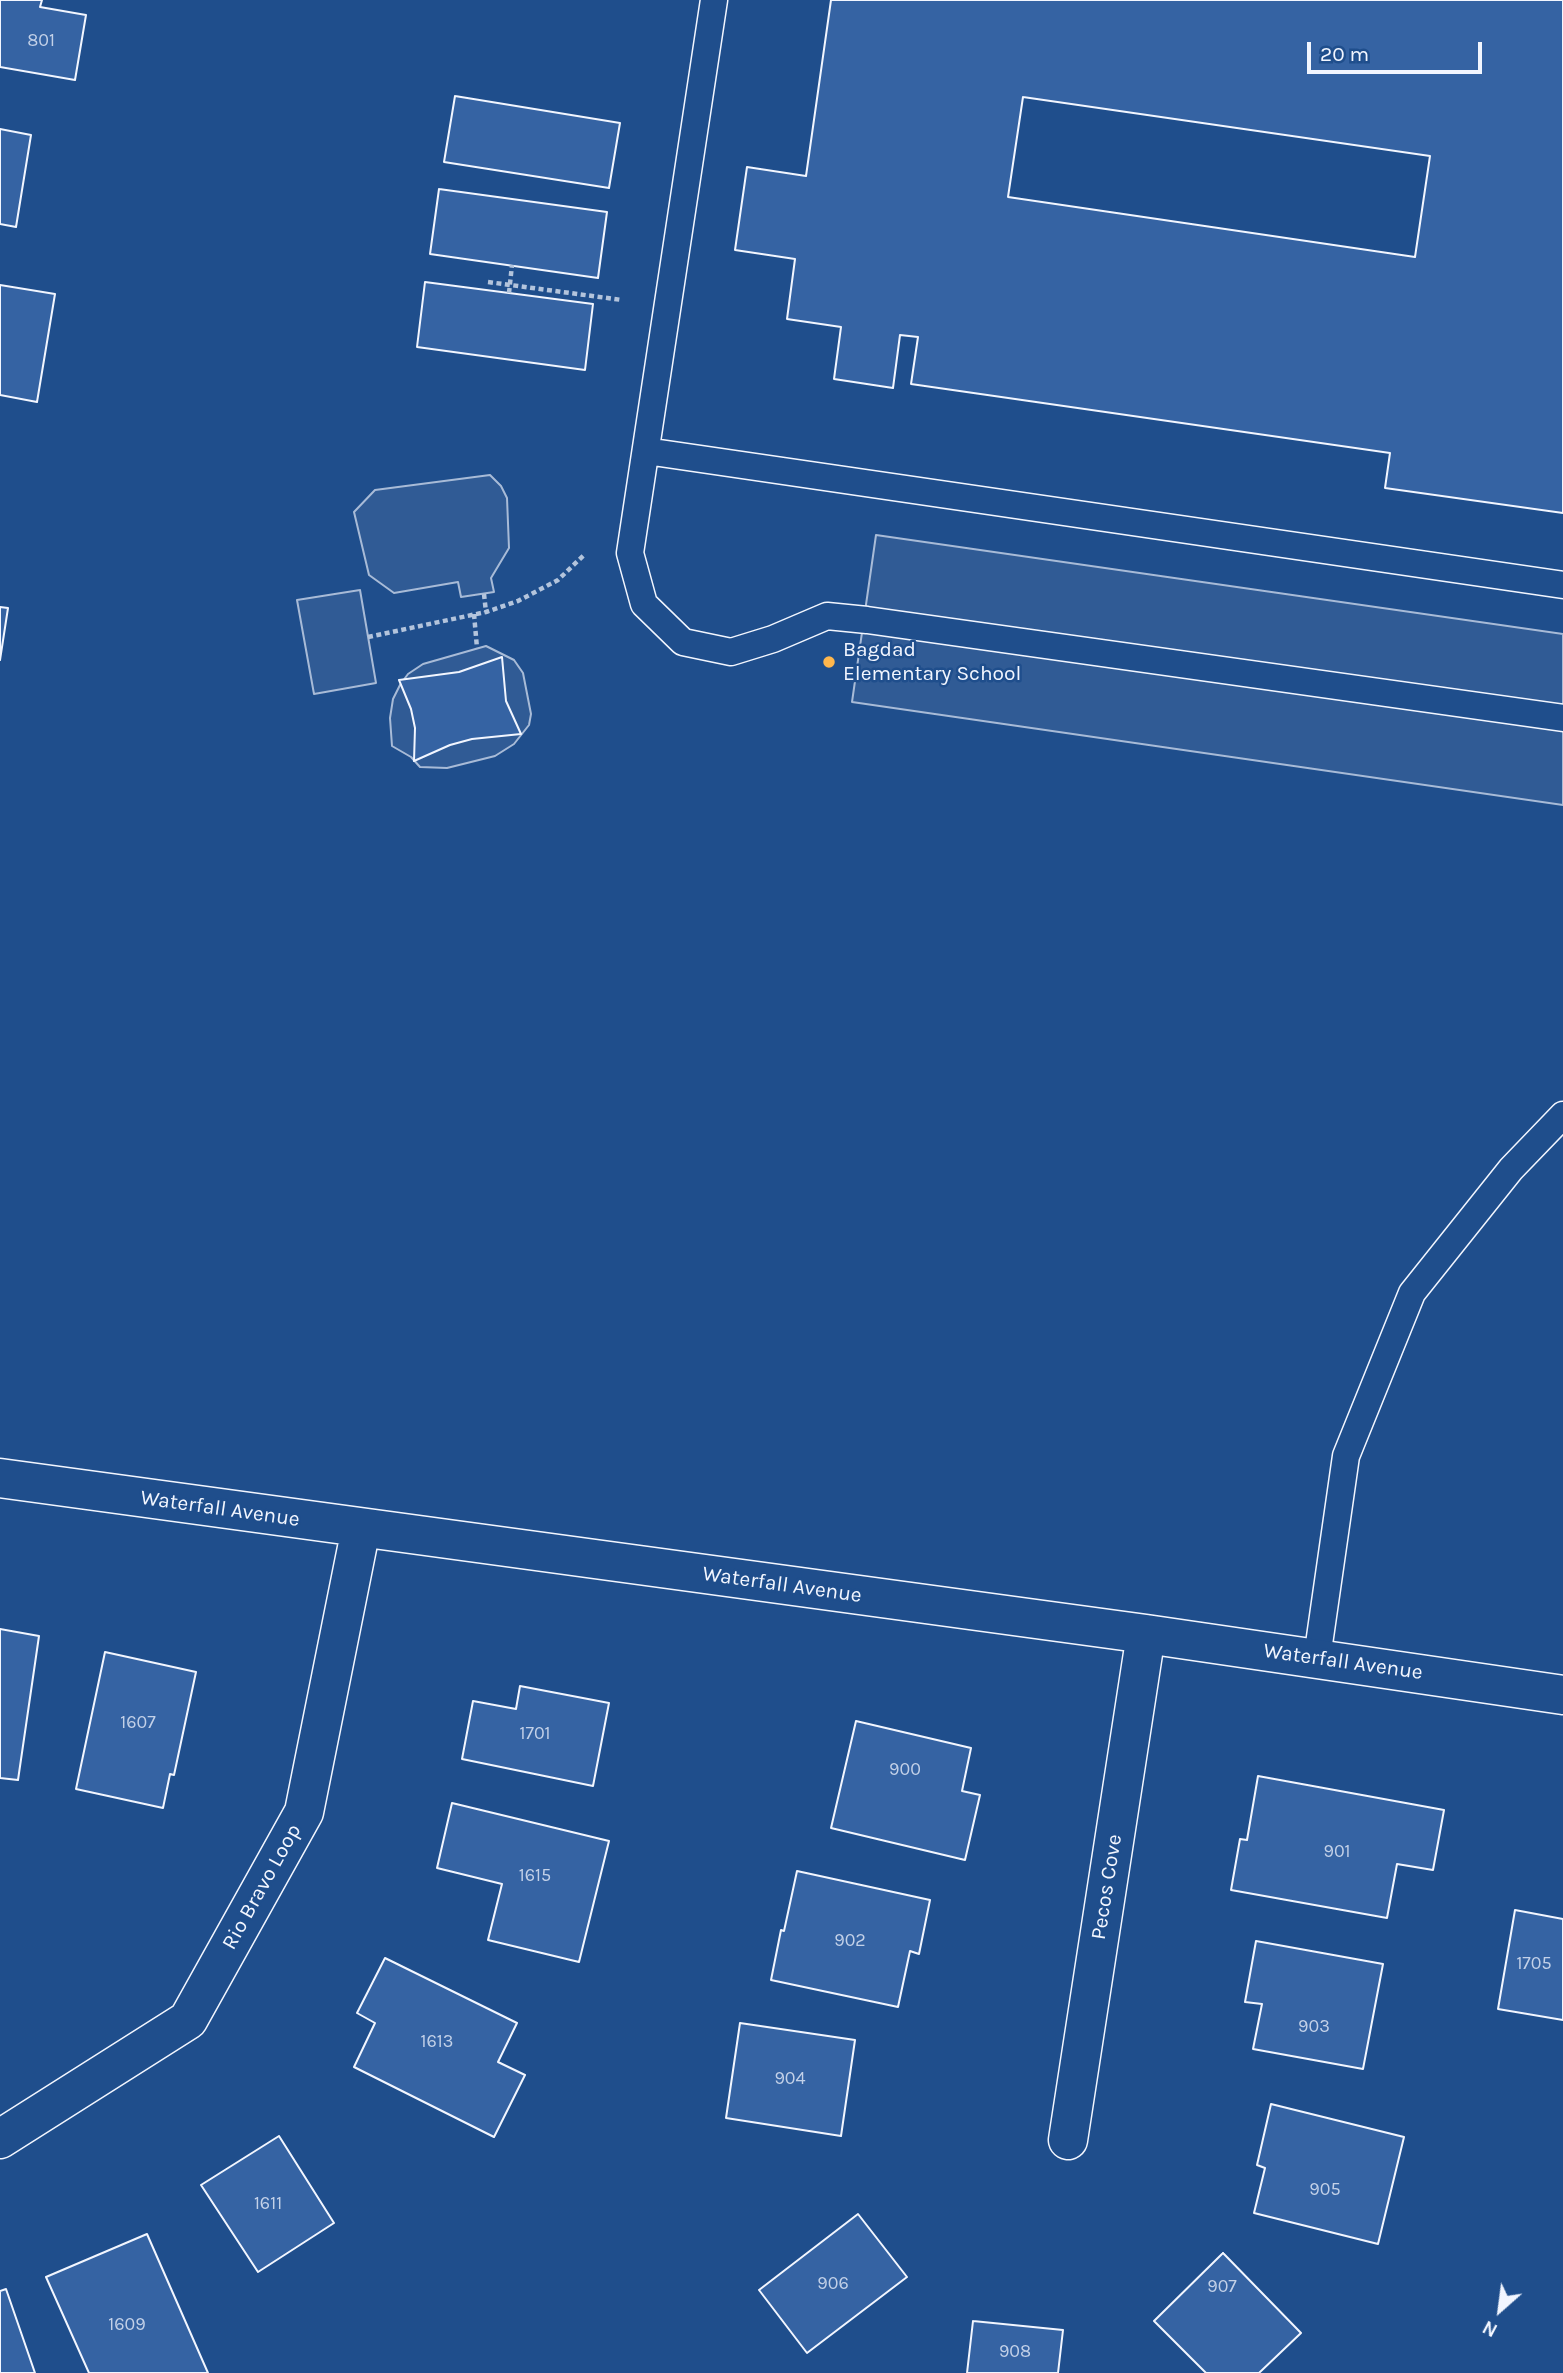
<!DOCTYPE html>
<style>
body{margin:0}
#map{position:relative;width:1563px;height:2373px;overflow:hidden;background:#1f4e8c;font-family:Karla,sans-serif}
canvas{display:block}
.north{position:absolute;left:1465px;top:2275px;width:70px;height:70px;-webkit-text-stroke:5px #1f4e8c;paint-order:stroke;rotate:208deg;font-size:19px;font-weight:700;line-height:28px;text-align:center;color:#f2f6ff}
.north::after{content:'';display:block;margin:auto;width:24px;height:32px;background:#f2f6ff;clip-path:polygon(50% 0,100% 100%,50% 72%,0 100%)}
.scale{position:absolute;left:1307px;top:42px;width:175px;height:32px;box-sizing:border-box;border:4px solid #f2f6ff;border-top:0;padding-left:9px;font-size:21px;line-height:24px;white-space:nowrap;color:#f2f6ff;-webkit-text-stroke:5px #1f4e8c;paint-order:stroke}
</style>
<div id="map">
<canvas width="1563" height="2373"></canvas>
<div class="north">N</div>
<div class="scale">20 m</div>
</div>
<script>
const g = document.querySelector('canvas').getContext('2d');
g.lineJoin = 'round';
function fill(path, color) { g.fillStyle = color; g.fill(path, 'evenodd'); }
const toPath = rows => new Path2D(rows.map(r => 'M' + r).join(''));
function stroke(path, color, width, dash) { g.strokeStyle = color; g.lineWidth = width; g.lineCap = dash ? 'butt' : 'round'; g.setLineDash(dash || []); g.stroke(path); }
function label(font, color, halo, rows, align = 'center') {
  g.font = font + ' Karla,sans-serif'; g.lineWidth = 5; g.setLineDash([]); g.textBaseline = 'middle'; g.strokeStyle = halo; g.fillStyle = color; for (const [text, x, y, turn = 0] of rows) {
    g.save(); g.translate(x, y); g.rotate((+turn || 0) * Math.PI / 180); g.textAlign = isNaN(turn) ? turn : align; if (halo) g.strokeText(text, 0, 0); g.fillText(text, 0, 0); g.restore();
  }
}
const built = toPath([
 [490,475,501,486,507,498,509,548,491,578,494,592,461,597,458,582,394,593,369,575,354,512,375,490,490,475],
 [876,535,1563,634,1563,805,852,702,876,535],
 [360,590,376,683,314,694,297,600,360,590],
 [486,646,514,660,523,673,531,714,529,725,514,744,495,756,447,768,420,767,411,757,392,746,390,718,393,699,400,685,408,674,423,664,486,646]
]);
fill(built, '#305b95');
stroke(built, '#a8bbd7', 2);
const building = toPath([
 [0,0,42,0,40,7,86,15,75,80,0,67,0,0],
 [831,0,1563,0,1563,513,1385,488,1390,453,911,384,918,337,900,335,893,388,834,379,841,327,787,319,795,259,735,250,747,167,806,176,831,0],
 [1023,97,1430,156,1415,257,1008,197,1023,97],
 [455,96,620,123,609,188,444,162,455,96],
 [0,129,31,135,16,227,0,224,0,129],
 [439,189,607,212,598,278,430,254,439,189],
 [425,282,593,304,585,370,417,347,425,282],
 [0,285,55,294,37,402,0,395,0,285],
 [0,607,8,608,0,660,0,607],
 [502,657,506,701,521,734,472,739,450,745,414,761,415,728,411,709,399,680,459,672,502,657],
 [0,1629,39,1636,18,1780,0,1778,0,1629],
 [105,1652,196,1672,174,1775,170,1774,163,1808,76,1789,105,1652],
 [520,1686,609,1703,593,1786,462,1759,473,1701,516,1709,520,1686],
 [856,1721,971,1748,962,1791,980,1795,965,1860,831,1828,856,1721],
 [1258,1776,1444,1810,1433,1870,1397,1864,1387,1918,1231,1890,1240,1839,1247,1840,1258,1776],
 [452,1803,609,1841,579,1962,488,1940,502,1884,437,1868,452,1803],
 [797,1871,930,1900,919,1954,910,1951,898,2007,771,1980,781,1930,784,1931,797,1871],
 [1515,1910,1563,1919,1563,2020,1498,2009,1515,1910],
 [1256,1941,1383,1964,1363,2069,1253,2049,1262,2004,1245,2002,1256,1941],
 [385,1958,517,2023,498,2062,525,2075,494,2137,354,2067,375,2023,357,2013,385,1958],
 [740,2023,855,2040,841,2136,726,2118,740,2023],
 [1271,2104,1404,2137,1378,2244,1254,2213,1265,2168,1257,2165,1271,2104],
 [279,2136,334,2223,258,2272,201,2185,279,2136],
 [858,2214,907,2277,807,2353,759,2290,858,2214],
 [147,2234,208,2373,89,2373,46,2277,147,2234],
 [1223,2253,1301,2333,1259,2373,1206,2373,1154,2321,1223,2253],
 [6,2289,35,2373,0,2373,0,2291,6,2289],
 [973,2321,1063,2330,1058,2373,967,2373,973,2321]
]);
fill(building, '#3563a3');
stroke(building, '#f2f6ff', 2);
const lane = toPath([
 [714,0,630,553,644,604,683,642,731,652,773,639,827,616,867,620,1563,718],
 [646,451,1563,585],
 [1317,1658,1346,1456,1412,1293,1511,1169,1563,1115]
]);
const street = toPath([
 [0,1478,1146,1634,1563,1695],
 [0,2139,188,2020,304,1812,361,1528],
 [1068,2140,1146,1634]
]);
stroke(lane, '#f2f6ff', 29);
stroke(street, '#f2f6ff', 41);
stroke(toPath([
 [488,282,622,300],
 [509,293,512,265],
 [484,594,486,612],
 [474,614,477,648],
 [368,637,486,612,518,601,558,580,585,554]
]), '#b3c4dc', 4.5, [5, 3.5]);
stroke(lane, '#1f4e8c', 26);
stroke(street, '#1f4e8c', 38);
for (const [x, y, r, color] of [
 [829,662,7,"#ffb74d"]
]) { const dot = new Path2D(); dot.arc(x, y, r, 0, 2 * Math.PI); g.fillStyle = color; g.fill(dot); stroke(dot, '#1f4e8c', 2.5); }
label('18px', '#c3d1e8', null, [
 ["801",41,41],
 ["1607",138,1723],
 ["1701",535,1734],
 ["900",905,1770],
 ["901",1337,1852],
 ["1615",535,1876],
 ["902",850,1941],
 ["1705",1534,1964],
 ["903",1314,2027],
 ["1613",437,2042],
 ["904",790,2079],
 ["905",1325,2190],
 ["1611",268,2204],
 ["906",833,2284],
 ["907",1222,2287],
 ["1609",127,2325],
 ["908",1015,2352]
]);
label('21px', '#f2f6ff', '#1f4e8c', [
 ["Bagdad",843,650],
 ["Elementary School",843,674]
], 'left');
label('21px', '#f2f6ff', '#1f4e8c', [
 ["Waterfall Avenue",220,1509,8],
 ["Waterfall Avenue",782,1585,8],
 ["Waterfall Avenue",1343,1662,8],
 ["Rio Bravo Loop",262,1887,-61],
 ["Pecos Cove",1107,1887,-81]
]);
</script>
